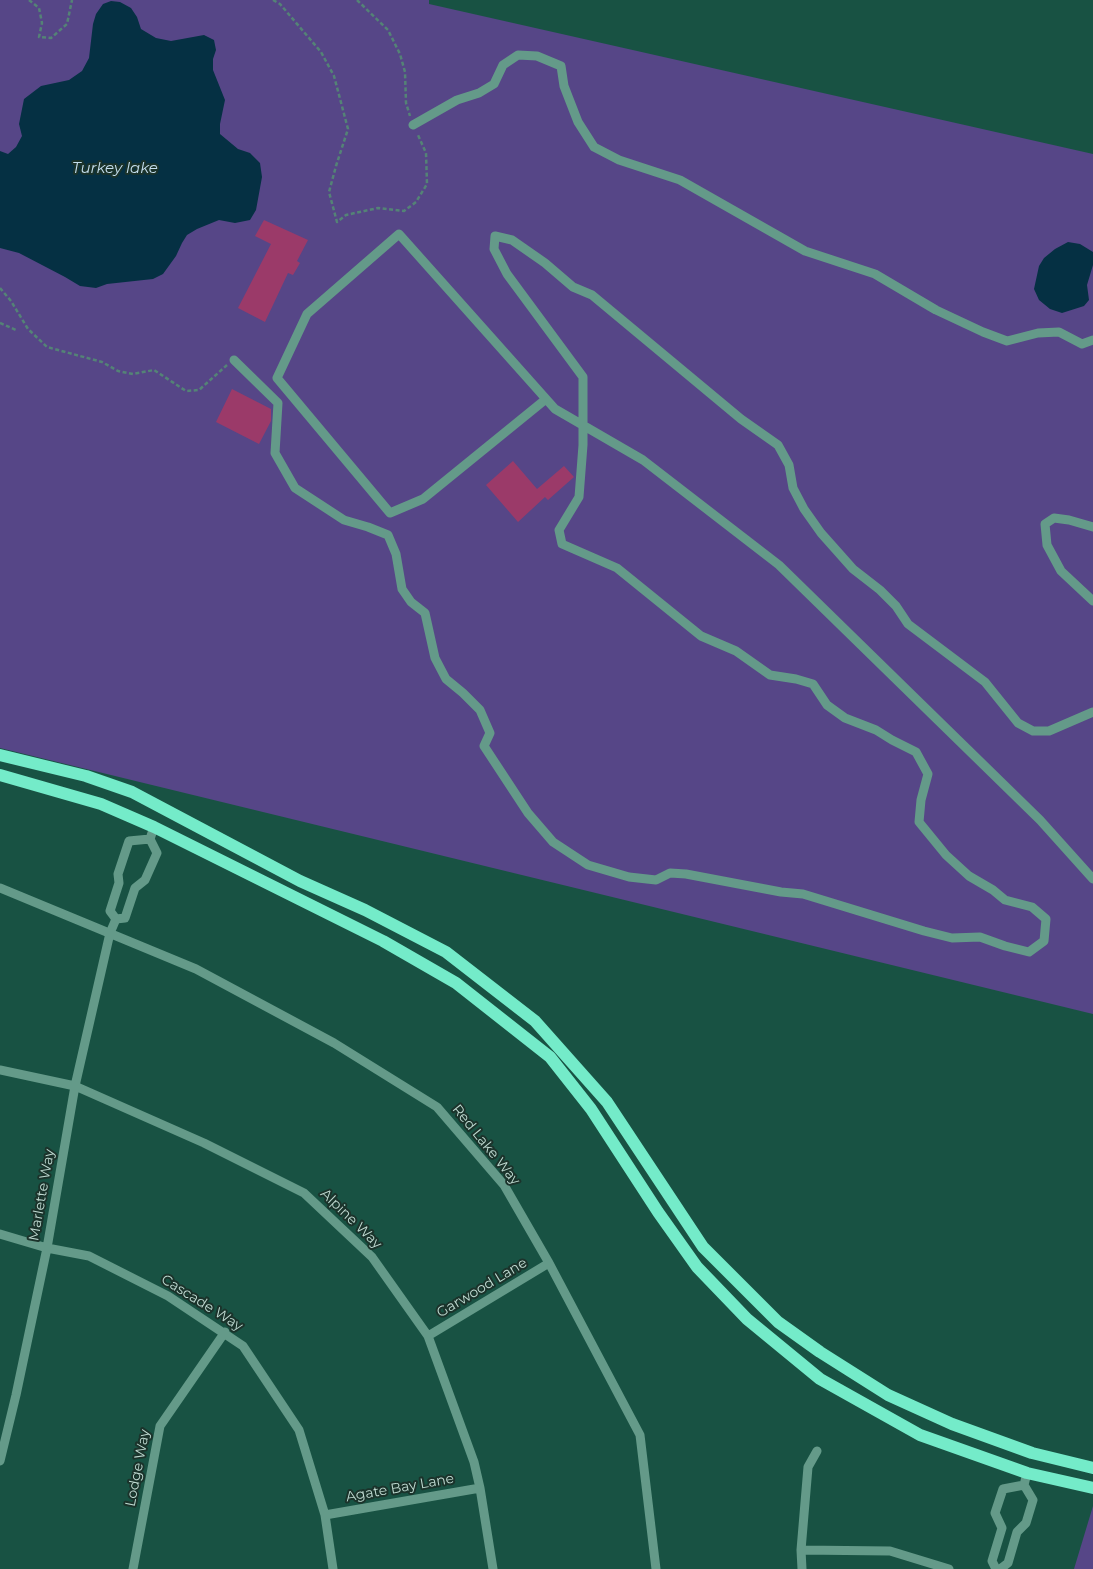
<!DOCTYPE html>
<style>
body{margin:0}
canvas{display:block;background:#185243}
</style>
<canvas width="1093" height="1569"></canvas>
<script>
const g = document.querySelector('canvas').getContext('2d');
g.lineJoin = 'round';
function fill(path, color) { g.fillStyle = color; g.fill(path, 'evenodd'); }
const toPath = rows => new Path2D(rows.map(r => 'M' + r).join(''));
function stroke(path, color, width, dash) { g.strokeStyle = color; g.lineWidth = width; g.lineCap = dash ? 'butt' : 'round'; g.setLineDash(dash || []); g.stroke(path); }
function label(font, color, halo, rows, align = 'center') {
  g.font = font + ' Montserrat,sans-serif'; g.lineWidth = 4; g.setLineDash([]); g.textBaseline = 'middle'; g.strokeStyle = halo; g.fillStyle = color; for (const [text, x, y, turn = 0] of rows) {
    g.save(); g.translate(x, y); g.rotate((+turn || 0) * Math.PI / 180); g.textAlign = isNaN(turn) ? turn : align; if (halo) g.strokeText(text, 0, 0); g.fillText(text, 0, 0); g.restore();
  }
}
fill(toPath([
 [0,0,429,0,429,4,1093,154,1093,1014,0,748],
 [1093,1506,1093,1569,1074,1569]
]), '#564687');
fill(toPath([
 [111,1,120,2,131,8,137,17,141,29,156,38,171,41,204,35,214,40,216,50,213,59,213,70,225,100,220,124,220,134,238,149,250,153,260,163,262,177,256,210,250,220,235,223,219,220,197,229,187,235,182,243,176,256,163,274,153,279,107,284,96,288,80,286,65,277,19,253,0,248,0,151,8,154,16,147,22,136,19,124,24,99,41,86,69,80,82,71,89,58,93,24,96,14,103,4],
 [1068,242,1080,244,1093,252,1093,265,1087,285,1089,300,1084,306,1062,313,1050,309,1039,300,1034,289,1039,266,1044,258,1055,249]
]), '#053043');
fill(toPath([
 [264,220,308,240,297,261,300,263,293,275,288,273,265,322,238,308,271,244,255,236],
 [232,389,271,409,271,421,259,444,216,422],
 [513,461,537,489,564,466,574,477,548,500,545,497,518,522,486,485]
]), '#9b3a69');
stroke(toPath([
 [29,0,39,8,42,23,39,37,51,38,67,24,72,0],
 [273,0,280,4,321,52,334,76,348,129,336,166,329,192,337,222,346,215,378,208,404,211,416,202,427,184,426,153,418,135],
 [357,0,388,30,400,54,405,72,406,103,410,116],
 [0,288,11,301,28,329,47,347,102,362,118,371,133,374,154,370,186,391,199,390,227,365],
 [0,323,16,330]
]), '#548376', 2.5, [4, 2.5]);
stroke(toPath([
 [413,125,457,100,479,93,494,84,503,65,518,55,537,56,561,66,564,86,578,122,594,147,619,160,680,180,805,251,875,274,936,310,983,332,1007,341,1038,333,1059,332,1082,344,1093,340],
 [234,360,278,403,275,453,295,488,344,520,368,527,388,535,396,554,402,589,411,602,425,613,435,658,446,679,463,693,480,710,490,733,484,746,528,813,553,842,588,865,629,877,656,880,670,873,686,874,781,892,803,894,924,931,952,938,980,937,1005,946,1029,952,1044,941,1046,919,1032,907,1005,900,993,890,969,876,946,855,919,822,921,800,928,774,916,752,892,740,876,730,845,718,827,705,813,684,796,679,770,675,736,651,701,636,617,568,562,544,559,530,579,497,583,445,583,377,507,274,494,249,495,236,512,240,545,263,573,287,592,295,741,419,778,445,789,465,793,488,804,509,821,533,853,569,880,590,896,606,908,624,985,682,1018,723,1033,731,1049,731,1093,712],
 [546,399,423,499,390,513,277,378,307,314,399,234,555,409,643,460,779,565,1040,820,1093,879],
 [1093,527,1069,520,1054,518,1045,524,1047,545,1061,571,1093,601],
 [0,888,196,969,334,1043,437,1107,504,1185,549,1263,640,1435,656,1569],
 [116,919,125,918,135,888,145,880,157,853,150,839,154,827],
 [116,919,110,911,119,883,118,874,129,841,150,839],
 [0,1070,75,1086,204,1143,304,1193,372,1257,428,1336,474,1462,480,1488,493,1569],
 [0,1234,47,1248,89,1256,168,1296,243,1346,299,1430,325,1515,333,1569],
 [428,1336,549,1263],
 [0,1461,16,1395,47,1248,75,1086,110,933,116,919],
 [325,1515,480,1488],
 [801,1550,890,1551,949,1569],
 [133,1569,160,1426,225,1332],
 [802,1569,801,1550,808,1467,817,1451],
 [996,1569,992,1561,1002,1528,995,1513,1003,1489,1024,1485],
 [1000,1569,1008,1563,1017,1532,1026,1523,1033,1500,1024,1485,1027,1473]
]), '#649a89', 9);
stroke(toPath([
 [0,755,86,776,132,792,300,881,365,910,446,952,535,1021,607,1102,703,1247,778,1322,820,1352,888,1395,952,1424,1032,1453,1093,1468],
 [0,775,101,804,154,827,383,941,456,983,550,1057,591,1109,658,1212,697,1267,747,1319,820,1379,920,1435,1027,1473,1093,1488]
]), '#74ebc9', 12);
label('14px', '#bfdad1', '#1b332b', [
 ["Red Lake Way",486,1145,51],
 ["Marlette Way",42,1195,-80],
 ["Alpine Way",351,1219,44],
 ["Garwood Lane",482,1288,-31],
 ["Cascade Way",202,1303,32],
 ["Lodge Way",138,1468,-79],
 ["Agate Bay Lane",400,1488,-10]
]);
label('italic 15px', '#c5dfee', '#1b332b', [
 ["Turkey lake",115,169]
]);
</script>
